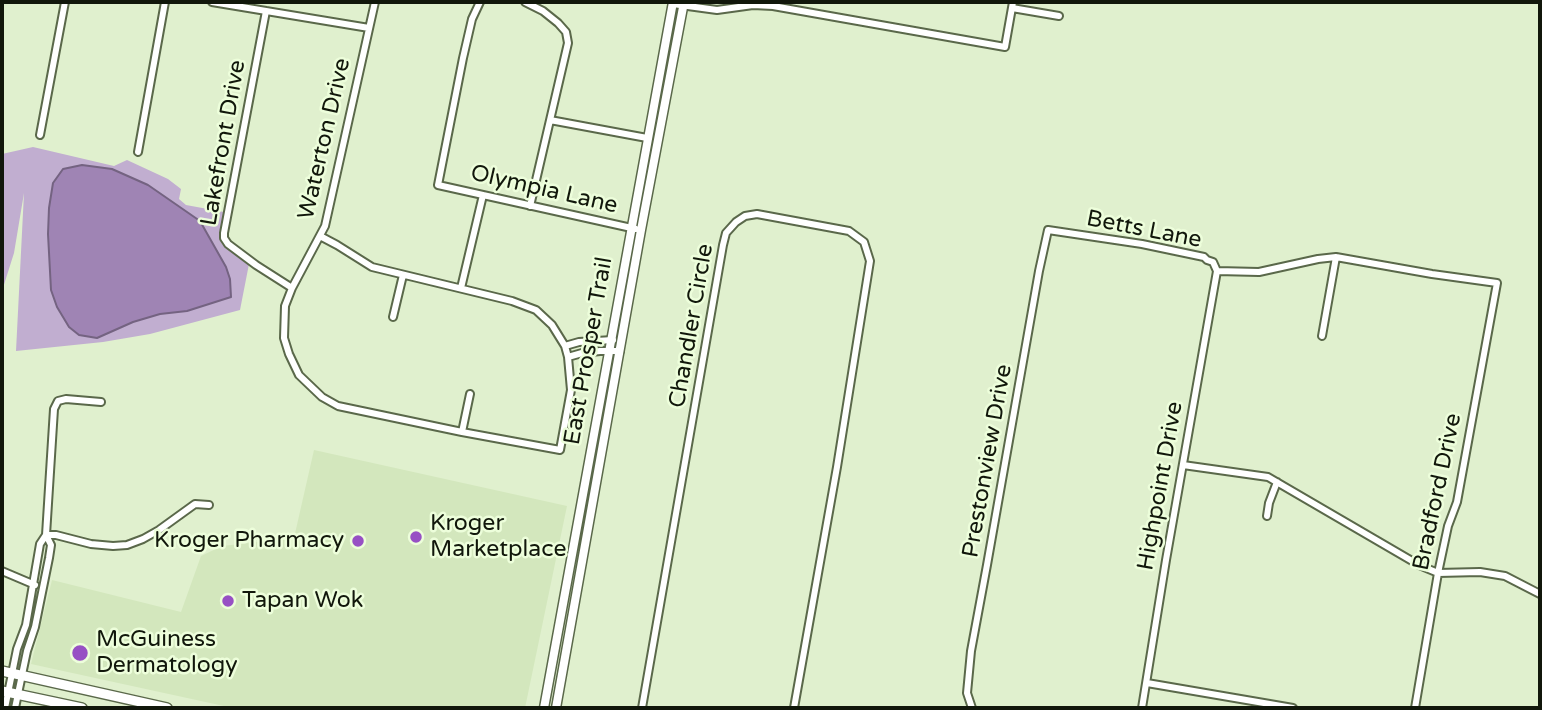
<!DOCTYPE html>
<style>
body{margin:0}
#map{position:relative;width:1542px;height:710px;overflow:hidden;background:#e0f0ce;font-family:"Varela Round",sans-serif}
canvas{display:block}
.frame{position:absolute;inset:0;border:4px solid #11170b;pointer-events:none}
</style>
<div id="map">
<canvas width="1542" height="710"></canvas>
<div class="frame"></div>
</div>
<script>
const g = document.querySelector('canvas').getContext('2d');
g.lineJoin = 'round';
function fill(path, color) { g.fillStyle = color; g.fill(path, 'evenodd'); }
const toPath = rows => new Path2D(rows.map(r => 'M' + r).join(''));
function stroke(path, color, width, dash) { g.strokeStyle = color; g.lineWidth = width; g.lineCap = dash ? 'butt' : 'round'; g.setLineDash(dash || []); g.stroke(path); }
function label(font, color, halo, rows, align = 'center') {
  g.font = font + ' "Varela Round",sans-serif'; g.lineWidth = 5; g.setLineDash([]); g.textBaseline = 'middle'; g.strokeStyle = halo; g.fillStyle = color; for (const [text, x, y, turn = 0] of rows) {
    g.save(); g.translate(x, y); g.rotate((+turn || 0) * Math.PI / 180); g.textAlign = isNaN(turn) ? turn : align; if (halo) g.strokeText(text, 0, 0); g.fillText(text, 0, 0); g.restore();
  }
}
fill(toPath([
 [314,450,567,506,525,708,233,708,31,664,52,580,181,612,201,556,222,546,294,538]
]), '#d3e7bd');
fill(toPath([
 [33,147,114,166,127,160,168,179,181,189,179,199,186,205,224,212,220,237,222,244,249,264,240,310,150,334,103,342,16,351,24,193,14,253,2,291,2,154]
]), '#c1aed0');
const water = toPath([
 [82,165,112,169,148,185,200,221,226,267,230,279,231,297,187,311,160,314,133,322,97,338,79,335,69,327,57,307,51,290,48,234,49,208,53,183,63,169,82,165]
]);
fill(water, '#9f84b4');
stroke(water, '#746381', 2);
const minor = toPath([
 [212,2,369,28],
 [480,2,472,19,463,58,438,185,636,229],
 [525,2,543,11,558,23,566,32,568,43,530,206],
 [673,4,717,10,753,5,773,6,1005,47,1013,2],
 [1012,8,1059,16],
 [266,11,224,233,224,238,228,244,256,265,292,288],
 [550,120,647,138],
 [40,135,65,2],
 [138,152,165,2],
 [320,236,337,245,372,267,512,301,536,310,552,325,565,346,568,357,571,390,560,450,462,432,338,406,322,397,299,375,289,354,284,338,285,306,292,288,325,226,375,2],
 [1217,271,1259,272,1318,259,1336,257,1432,274,1497,283,1457,502,1448,526,1438,573,1415,708],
 [461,288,483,195],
 [393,317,403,275],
 [1322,336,1336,257],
 [565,346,579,342,613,340],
 [568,357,582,353,600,351,620,351],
 [462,432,470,394],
 [1183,465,1268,477,1419,565,1438,573,1480,572,1505,576,1540,594],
 [1267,516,1269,503,1277,482],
 [46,535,56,535,91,544,113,546,127,545,143,539,159,530,195,504,209,505],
 [2,571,35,585],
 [1147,683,1293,708],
 [5,708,17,649,26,625,40,544,46,535],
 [15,708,27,651,35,627,49,558,51,545,46,535,54,409,58,401,66,399,101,402],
 [642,708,723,245,726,233,736,222,745,216,757,214,849,231,864,242,870,261,837,467,794,708],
 [972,708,967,693,971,651,987,565,1039,271,1048,230,1142,244,1204,257,1207,260,1213,262,1217,271],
 [1142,708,1166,560,1217,271]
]);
const secondary = toPath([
 [544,708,673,2],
 [556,708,641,230,684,2]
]);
const primary = toPath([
 [2,671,167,708],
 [2,691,82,708]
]);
stroke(minor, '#5a684a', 10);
stroke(secondary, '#5a684a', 11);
stroke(primary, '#5a684a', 12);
stroke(minor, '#fff', 6);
stroke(secondary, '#fff', 8);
stroke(primary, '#fff', 9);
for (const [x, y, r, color] of [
 [416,537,7,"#9750c4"],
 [358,541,7,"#9750c4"],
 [228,601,7,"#9750c4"],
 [80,653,9,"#9750c4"]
]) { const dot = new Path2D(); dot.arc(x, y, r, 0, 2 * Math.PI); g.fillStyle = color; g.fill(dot); stroke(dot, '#edfedb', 2.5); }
label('23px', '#11170b', '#edfedb', [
 ["Waterton Drive",325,139,-77],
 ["Lakefront Drive",224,143,-80],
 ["Olympia Lane",544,190,13],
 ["Betts Lane",1144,230,11],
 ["Chandler Circle",692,326,-80],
 ["East Prosper Trail",589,351,-80],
 ["Prestonview Drive",988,461,-80],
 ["Highpoint Drive",1161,486,-80],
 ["Bradford Drive",1438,492,-78]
]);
label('23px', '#11170b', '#edfedb', [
 ["Kroger",430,524],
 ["Marketplace",430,550],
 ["Kroger Pharmacy",344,541,"right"],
 ["Tapan Wok",242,601],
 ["McGuiness",96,640],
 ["Dermatology",96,666]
], 'left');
</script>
